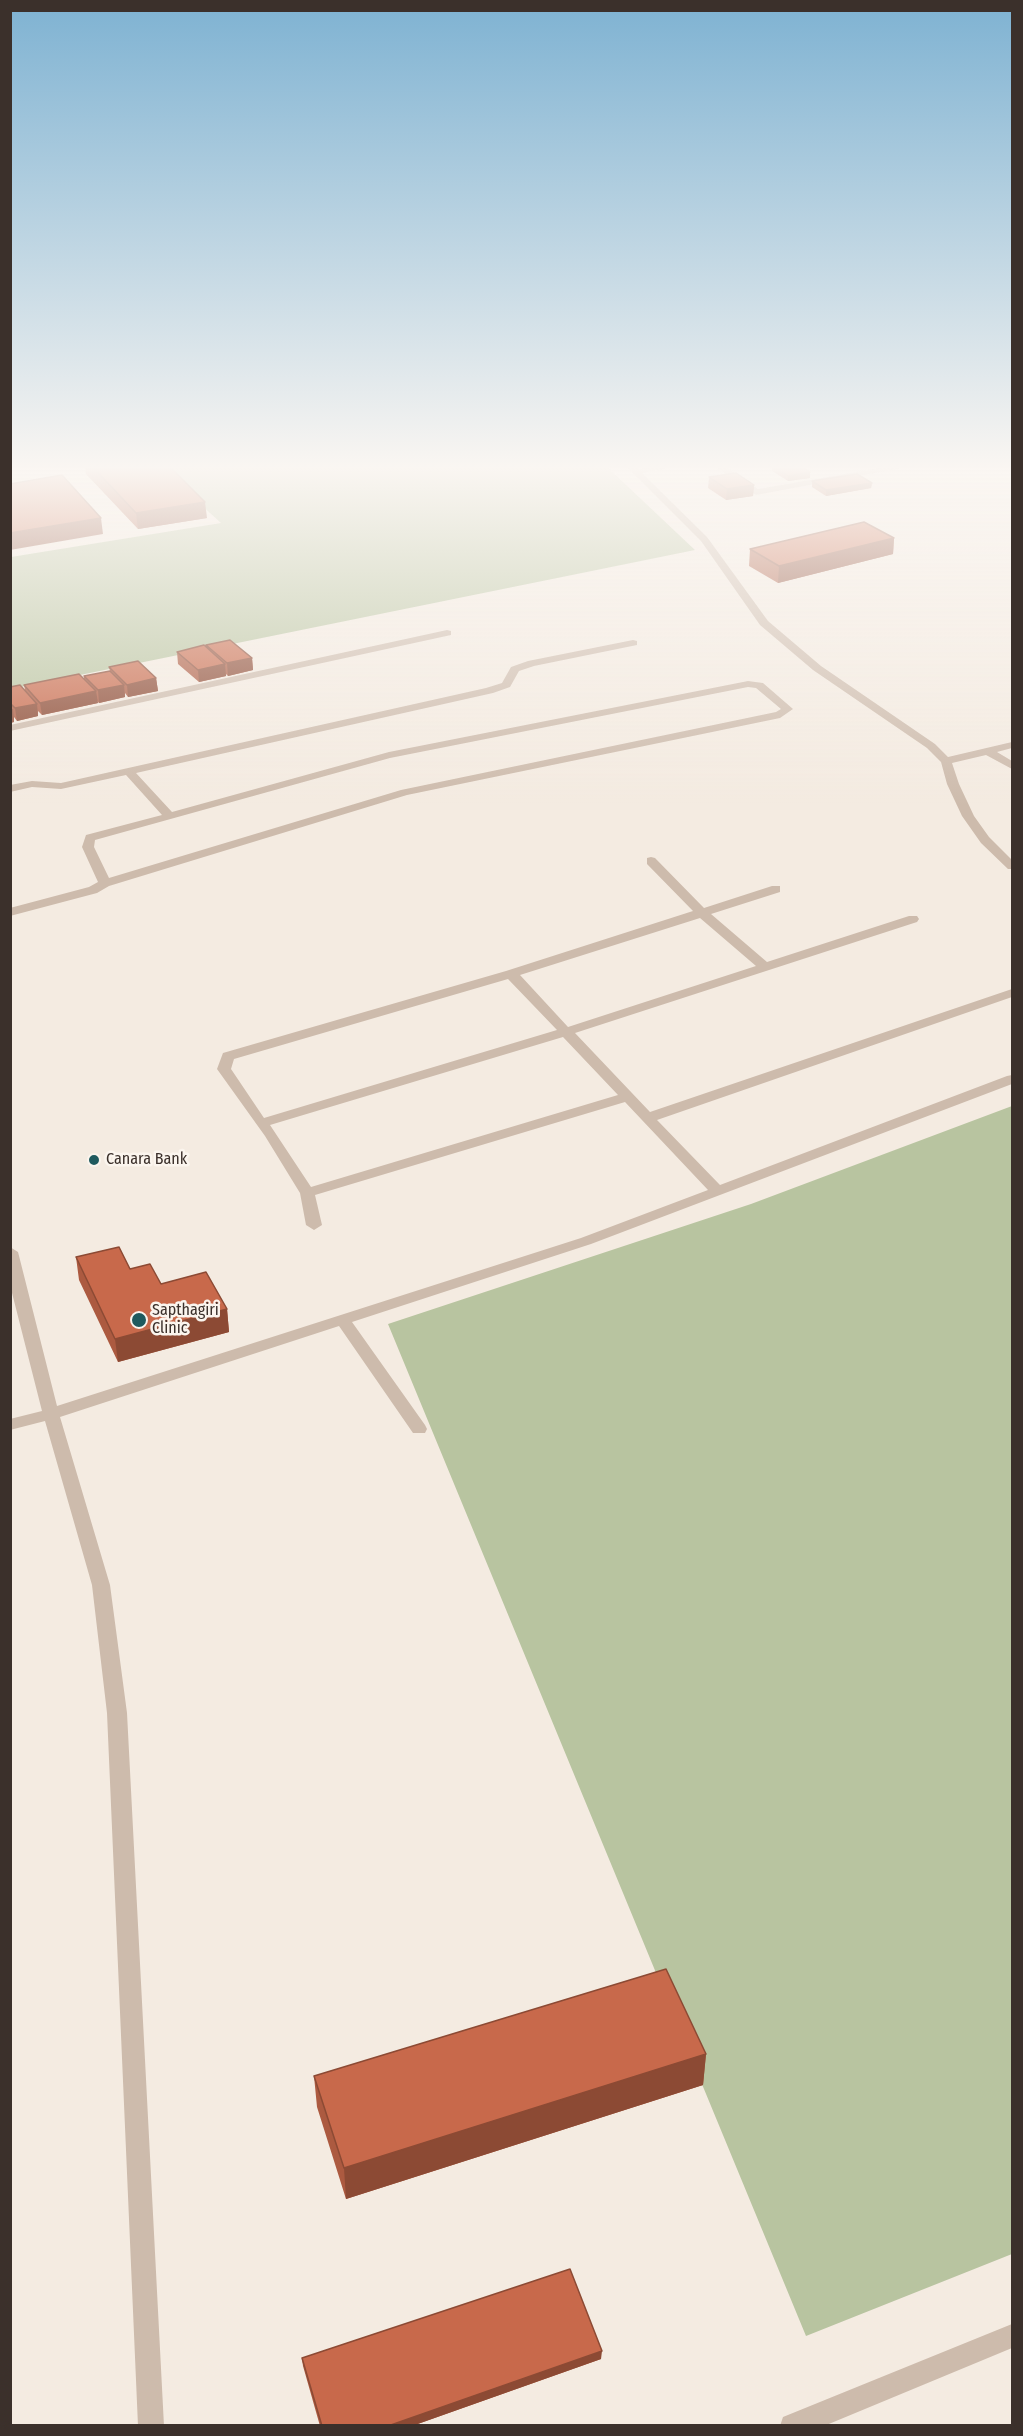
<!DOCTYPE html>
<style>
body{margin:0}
#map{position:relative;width:1023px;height:2436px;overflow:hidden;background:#f4ebe1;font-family:"Fira Sans Condensed",sans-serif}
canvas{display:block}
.frame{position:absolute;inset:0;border:12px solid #3b302b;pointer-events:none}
</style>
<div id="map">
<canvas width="1023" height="2436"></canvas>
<div class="frame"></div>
</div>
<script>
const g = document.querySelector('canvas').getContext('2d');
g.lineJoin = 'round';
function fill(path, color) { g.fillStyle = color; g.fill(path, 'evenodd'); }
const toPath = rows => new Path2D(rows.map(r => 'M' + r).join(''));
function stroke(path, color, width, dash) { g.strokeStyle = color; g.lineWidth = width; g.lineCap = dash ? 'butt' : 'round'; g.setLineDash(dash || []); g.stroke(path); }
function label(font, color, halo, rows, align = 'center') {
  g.font = font + ' "Fira Sans Condensed",sans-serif'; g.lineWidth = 5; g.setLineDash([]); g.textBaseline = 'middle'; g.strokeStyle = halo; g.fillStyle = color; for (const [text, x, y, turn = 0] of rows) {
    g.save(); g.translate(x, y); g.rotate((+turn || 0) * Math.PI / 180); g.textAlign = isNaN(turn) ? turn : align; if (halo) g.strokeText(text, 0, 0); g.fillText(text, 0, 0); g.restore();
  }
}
fill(toPath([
 [157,465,605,465,695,550,11,689,11,557,221,523],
 [1012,1106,1012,2254,806,2336,388,1324,751,1204]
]), '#b8c4a0');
fill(toPath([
 [625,465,634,465,638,469,681,465,642,473,707,537,768,621,821,666,935,744,948,757,1012,742,1012,748,997,752,1012,761,1012,769,986,755,952,763,959,784,974,816,989,837,1012,860,1012,869,1008,869,981,843,962,816,947,784,941,762,927,748,813,670,760,625,701,541,625,465],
 [713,465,723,465,758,489,897,465,906,467,756,495,713,465],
 [447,630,451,631,451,635,10,731,10,725,447,630],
 [633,640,637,641,637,645,534,666,519,671,510,687,493,693,136,773,172,812,389,752,748,681,763,683,793,709,780,718,407,795,109,886,97,893,10,916,10,908,89,887,98,882,82,847,86,835,162,815,126,775,61,789,32,787,10,792,10,785,32,781,61,783,486,688,502,683,511,667,528,661,633,640],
 [748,687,756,688,781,709,776,712,401,790,109,878,94,847,95,840,390,758,748,687],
 [651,857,655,858,704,908,772,886,780,886,780,892,711,914,767,962,909,916,917,916,919,919,917,922,575,1033,650,1112,1012,989,1012,997,657,1120,720,1185,1007,1076,1012,1075,1012,1084,591,1244,352,1322,425,1425,427,1429,425,1433,413,1433,339,1326,60,1417,110,1585,127,1713,164,2426,138,2426,107,1713,92,1585,45,1421,10,1430,10,1419,42,1411,10,1285,10,1247,18,1252,57,1406,581,1238,708,1190,625,1102,315,1195,322,1225,314,1230,306,1225,300,1193,265,1136,217,1069,223,1053,506,971,693,911,647,864,647,858,651,857],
 [700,918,756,966,568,1027,520,975,700,918],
 [508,979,557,1030,264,1118,231,1069,234,1059,508,979],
 [563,1037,618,1095,311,1187,270,1125,563,1037],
 [1012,2324,1012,2348,824,2426,780,2426,783,2417,1012,2324]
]), '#cdbbac');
fill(toPath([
 [85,465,168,465,207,518,138,529,86,474],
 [772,465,810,472,810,478,788,481,772,471],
 [709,477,754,485,753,496,726,500,708,488],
 [812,481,872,483,871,488,826,496,812,487],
 [894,538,893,554,778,583,749,566,750,549],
 [206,645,252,658,253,670,228,676,226,674,226,676,199,682,178,664,177,652,206,647],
 [109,667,156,678,158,691,128,697,125,693,125,697,99,703,97,701,98,703,42,715,38,711,38,716,17,721,14,717,14,722,10,723,10,687,25,690,24,685,84,679,84,676,110,671],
 [76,1257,130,1269,161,1284,227,1309,229,1332,118,1362,79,1280],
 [706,2054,703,2085,346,2199,317,2107,314,2076],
 [302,2358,601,2359,412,2426,320,2426,303,2366]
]), '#ac5a40');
fill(toPath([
 [875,465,887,465,875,467],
 [810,472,810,478,788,481,788,476],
 [872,483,871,488,826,496,826,490],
 [754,485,753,496,726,500,727,489],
 [205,502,207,518,138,529,136,513],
 [101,518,103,534,10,550,10,533],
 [894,538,893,554,778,583,779,566],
 [252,658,253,670,228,676,227,663],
 [225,664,226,676,199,682,198,670],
 [156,678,158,691,128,697,127,685],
 [124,685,125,697,99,703,98,690],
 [96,691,98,703,42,715,40,703],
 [37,704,38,716,17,721,15,708],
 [13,709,14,722,10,723,10,710],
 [227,1309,229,1332,118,1362,115,1339],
 [706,2054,703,2085,346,2199,344,2168],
 [602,2351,601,2359,412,2426,388,2426]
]), '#8c4a34');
const building = toPath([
 [91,465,168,465,205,502,136,513,91,465],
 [772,465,800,465,810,472,788,476,772,465],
 [736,473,754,485,727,489,709,477,736,473],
 [857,474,872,483,826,490,812,481,857,474],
 [62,475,101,518,10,533,10,484,62,475],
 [864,522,894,538,779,566,750,549,864,522],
 [230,640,252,658,227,663,206,645,230,640],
 [204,645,225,664,198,670,177,652,204,645],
 [138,661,156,678,127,685,109,667,138,661],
 [110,671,124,685,98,690,84,676,110,671],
 [79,674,96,691,40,703,24,685,79,674],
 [20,685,37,704,15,708,10,703,10,687,20,685],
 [119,1247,130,1269,150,1264,161,1284,206,1272,227,1309,115,1339,76,1257,119,1247],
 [666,1969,706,2054,344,2168,314,2076,666,1969],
 [570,2269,602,2351,388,2426,322,2426,302,2358,570,2269]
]);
fill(building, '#c8694b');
stroke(building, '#8c4a34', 1.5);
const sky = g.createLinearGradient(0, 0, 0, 806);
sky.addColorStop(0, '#7eb2d2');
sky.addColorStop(0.58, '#faf6f2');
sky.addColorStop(1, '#faf6f200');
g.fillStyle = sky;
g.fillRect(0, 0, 1023, 806);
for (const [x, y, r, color] of [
 [94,1160,6,"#1f5a5e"],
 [139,1320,8,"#1f5a5e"]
]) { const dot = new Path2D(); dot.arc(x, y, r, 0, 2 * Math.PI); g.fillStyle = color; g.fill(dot); stroke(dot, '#fbf5ee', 2); }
label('16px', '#3b302b', '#fbf5ee', [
 ["Canara Bank",106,1160],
 ["Sapthagiri",152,1311],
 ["Clinic",152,1329]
], 'left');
</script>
